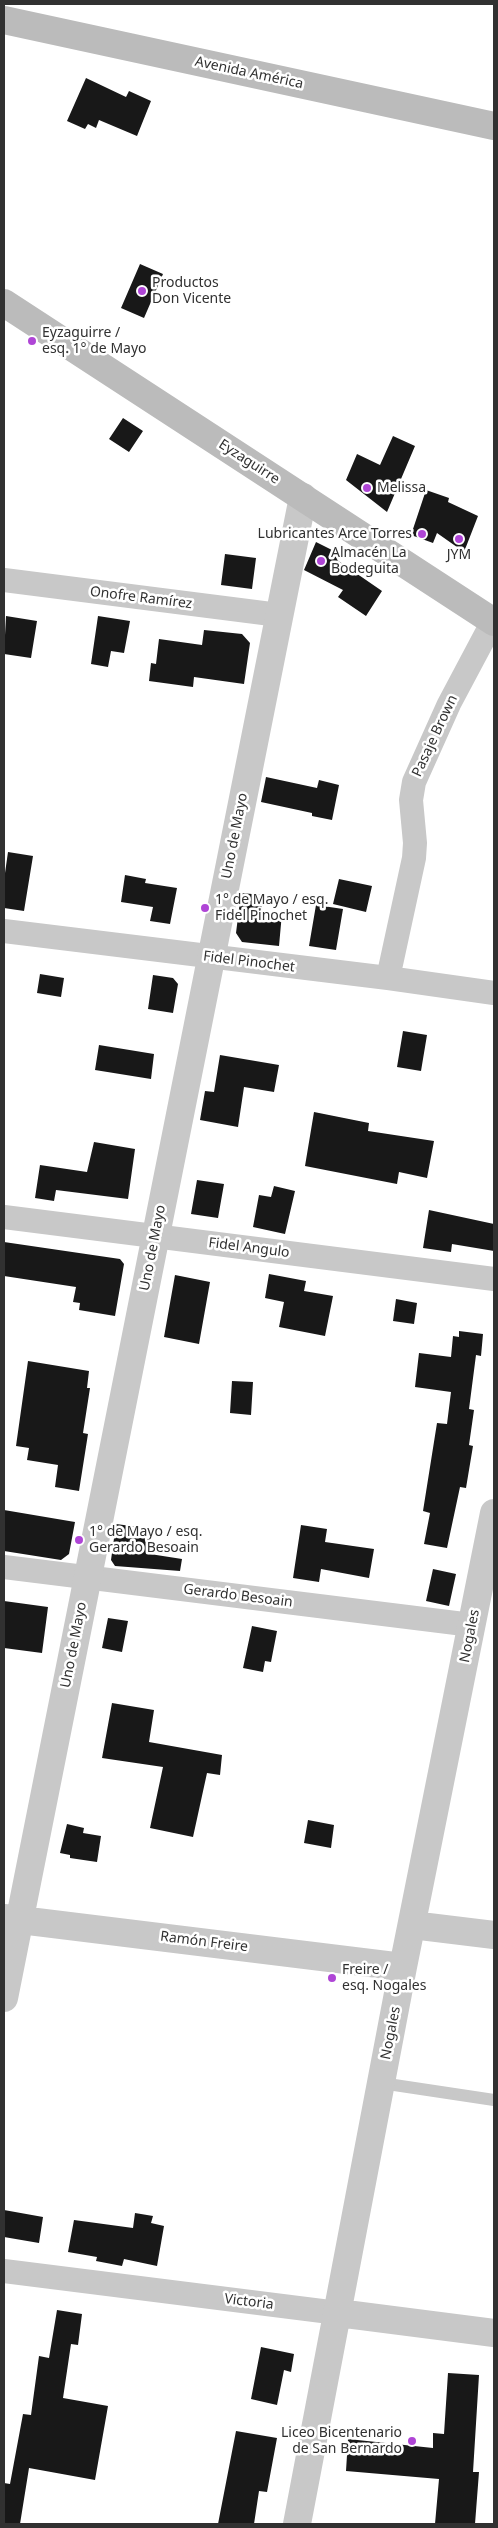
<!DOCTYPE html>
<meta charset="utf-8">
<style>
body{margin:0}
#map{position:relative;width:498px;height:2528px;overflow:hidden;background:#fff;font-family:"Noto Sans",sans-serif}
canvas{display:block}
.frame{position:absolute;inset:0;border:5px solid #313131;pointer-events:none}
</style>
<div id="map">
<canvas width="498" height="2528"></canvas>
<div class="frame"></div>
</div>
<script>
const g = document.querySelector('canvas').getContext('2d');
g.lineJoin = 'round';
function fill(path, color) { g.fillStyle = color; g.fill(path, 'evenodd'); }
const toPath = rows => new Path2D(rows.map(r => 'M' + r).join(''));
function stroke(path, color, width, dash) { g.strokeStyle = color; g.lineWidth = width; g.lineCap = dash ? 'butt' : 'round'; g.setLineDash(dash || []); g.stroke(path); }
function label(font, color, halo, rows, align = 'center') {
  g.font = font + ' "Noto Sans",sans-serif'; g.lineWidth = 5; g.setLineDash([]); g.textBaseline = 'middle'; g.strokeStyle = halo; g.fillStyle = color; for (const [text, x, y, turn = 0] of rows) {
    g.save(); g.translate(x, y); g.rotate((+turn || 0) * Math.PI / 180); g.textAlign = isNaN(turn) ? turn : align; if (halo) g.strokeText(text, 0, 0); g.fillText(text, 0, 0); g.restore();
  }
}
fill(toPath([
 [86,78,126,97,129,91,151,101,137,136,99,120,96,128,88,124,85,129,67,121],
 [140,264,163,274,144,318,121,308],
 [123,418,143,431,129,452,109,439],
 [393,436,415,446,387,512,346,480,357,454,380,465],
 [426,490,449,498,448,502,478,516,464,552,437,533,433,543,411,535],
 [316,542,340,554,337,560,382,591,366,616,338,597,343,590,304,570],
 [225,554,256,558,252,589,221,585],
 [6,616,37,621,31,658,4,654],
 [98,616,130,621,124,653,111,651,108,667,91,664],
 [204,630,242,634,250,643,244,684,194,677,193,687,149,681,151,663,156,664,159,639,202,645],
 [266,777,317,788,319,780,339,785,332,820,312,816,312,813,261,802],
 [8,852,33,856,24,911,4,908,4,880],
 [125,875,146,879,145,883,177,888,170,924,150,921,153,907,121,902],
 [339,879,372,886,366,912,333,904],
 [241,893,263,895,261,910,282,913,279,946,242,942,236,933],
 [316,905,343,909,336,950,309,946],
 [40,974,64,978,61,997,37,993],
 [153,975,173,978,178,984,173,1013,148,1009],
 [403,1031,427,1035,421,1071,397,1067],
 [99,1045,154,1054,151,1079,95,1070],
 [220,1055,279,1065,274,1092,244,1087,238,1127,200,1120,205,1091,214,1092],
 [314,1112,369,1123,368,1131,434,1141,427,1178,399,1172,397,1184,305,1166],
 [94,1142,135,1149,128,1199,56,1190,54,1201,35,1198,40,1165,87,1172],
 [197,1180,224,1184,218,1218,191,1214],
 [274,1186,295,1191,285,1234,253,1227,259,1195,271,1197],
 [429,1210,494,1224,494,1251,452,1244,451,1252,423,1248],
 [4,1242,120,1259,124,1264,115,1316,79,1310,80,1303,73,1302,76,1287,4,1276],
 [269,1274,306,1281,304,1291,333,1296,325,1336,279,1327,284,1302,265,1298],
 [175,1275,210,1282,199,1344,164,1337],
 [396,1299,417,1303,414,1324,393,1321],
 [459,1331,483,1334,481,1356,476,1355,469,1409,474,1410,469,1445,473,1446,466,1488,460,1487,447,1548,424,1544,430,1513,423,1511,437,1423,447,1424,451,1392,415,1387,419,1353,451,1357,453,1336,459,1337],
 [28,1361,89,1371,87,1388,90,1388,83,1433,88,1434,79,1491,55,1487,58,1465,27,1460,29,1448,16,1446],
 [232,1381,253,1382,251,1415,230,1413],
 [4,1510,75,1522,69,1554,61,1560,4,1551],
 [116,1524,154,1529,150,1554,182,1559,180,1571,115,1566,111,1560],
 [301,1525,327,1529,325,1542,374,1549,369,1578,321,1569,319,1582,293,1578],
 [433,1569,456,1574,449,1606,426,1601],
 [4,1601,48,1607,42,1653,4,1648],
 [108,1618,128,1621,122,1652,102,1648],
 [252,1626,277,1631,271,1662,265,1661,263,1672,243,1668],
 [112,1703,154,1710,149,1742,222,1755,220,1775,207,1773,193,1837,150,1828,163,1767,102,1758],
 [308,1820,334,1825,331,1848,304,1843],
 [67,1824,84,1828,83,1833,101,1836,97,1862,70,1858,70,1855,60,1853],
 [4,2210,43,2217,39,2243,4,2237],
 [135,2213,153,2216,151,2223,164,2226,157,2266,124,2259,122,2266,96,2261,97,2257,68,2252,74,2220,133,2228],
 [57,2310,82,2314,78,2345,71,2344,63,2398,108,2406,95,2480,29,2468,20,2524,4,2524,4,2483,10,2484,23,2414,31,2415,39,2356,49,2358],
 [261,2347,294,2354,291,2372,284,2370,277,2405,251,2399],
 [448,2373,479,2375,473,2472,479,2472,475,2524,435,2524,439,2479,346,2471,348,2439,433,2448,433,2433,444,2434],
 [236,2431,277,2438,267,2492,259,2491,254,2524,218,2524]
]), '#181818');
stroke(toPath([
 [381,2083,494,2100]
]), '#c8c8c8', 12);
stroke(toPath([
 [4,580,279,615],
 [4,931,388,978,494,993],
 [388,978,414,858,415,843,411,800,414,782,449,704,493,621],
 [4,1217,494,1279],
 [4,1567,472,1625],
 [4,2271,338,2313]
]), '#c8c8c8', 24);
stroke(toPath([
 [4,1918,403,1967],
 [412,1925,494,1935],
 [4,1998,303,497],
 [338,2313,494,2333],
 [297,2524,403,1967,494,1513]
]), '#c8c8c8', 28);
stroke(toPath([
 [4,20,494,126],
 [4,303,494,622]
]), '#bbb', 28);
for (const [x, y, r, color] of [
 [142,291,5,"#af45d6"],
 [32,341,5,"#af45d6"],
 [367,488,5,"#af45d6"],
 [422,534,5,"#af45d6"],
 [459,539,5,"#af45d6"],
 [321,561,5,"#af45d6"],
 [205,908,5,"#af45d6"],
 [79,1540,5,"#af45d6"],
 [332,1978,5,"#af45d6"],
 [412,2441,5,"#af45d6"]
]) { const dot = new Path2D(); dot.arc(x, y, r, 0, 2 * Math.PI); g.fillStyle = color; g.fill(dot); stroke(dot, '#fff', 2); }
label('14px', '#313131', '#fff', [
 ["Avenida América",249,73,12],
 ["Eyzaguirre",249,462,33],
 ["Onofre Ramírez",141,598,7],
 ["Pasaje Brown",435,736,-65],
 ["Uno de Mayo",235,836,-79],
 ["Fidel Pinochet",249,962,7],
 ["Uno de Mayo",153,1248,-79],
 ["Fidel Angulo",249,1248,7],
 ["Gerardo Besoain",238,1596,7],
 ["Nogales",470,1636,-79],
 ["Uno de Mayo",74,1645,-79],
 ["Ramón Freire",204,1942,7],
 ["Nogales",391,2033,-79],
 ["Victoria",249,2302,7]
]);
label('14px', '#313131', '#fff', [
 ["Productos",152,283],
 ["Don Vicente",152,299],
 ["Eyzaguirre /",42,333],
 ["esq. 1° de Mayo",42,349],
 ["Melissa",377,488],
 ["Lubricantes Arce Torres",412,534,"right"],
 ["Almacén La",331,553],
 ["Bodeguita",331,569],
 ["JYM",459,555,"center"],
 ["1° de Mayo / esq.",215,900],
 ["Fidel Pinochet",215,916],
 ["1° de Mayo / esq.",89,1532],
 ["Gerardo Besoain",89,1548],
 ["Freire /",342,1970],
 ["esq. Nogales",342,1986],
 ["Liceo Bicentenario",402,2433,"right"],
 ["de San Bernardo",402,2449,"right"]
], 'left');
</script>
